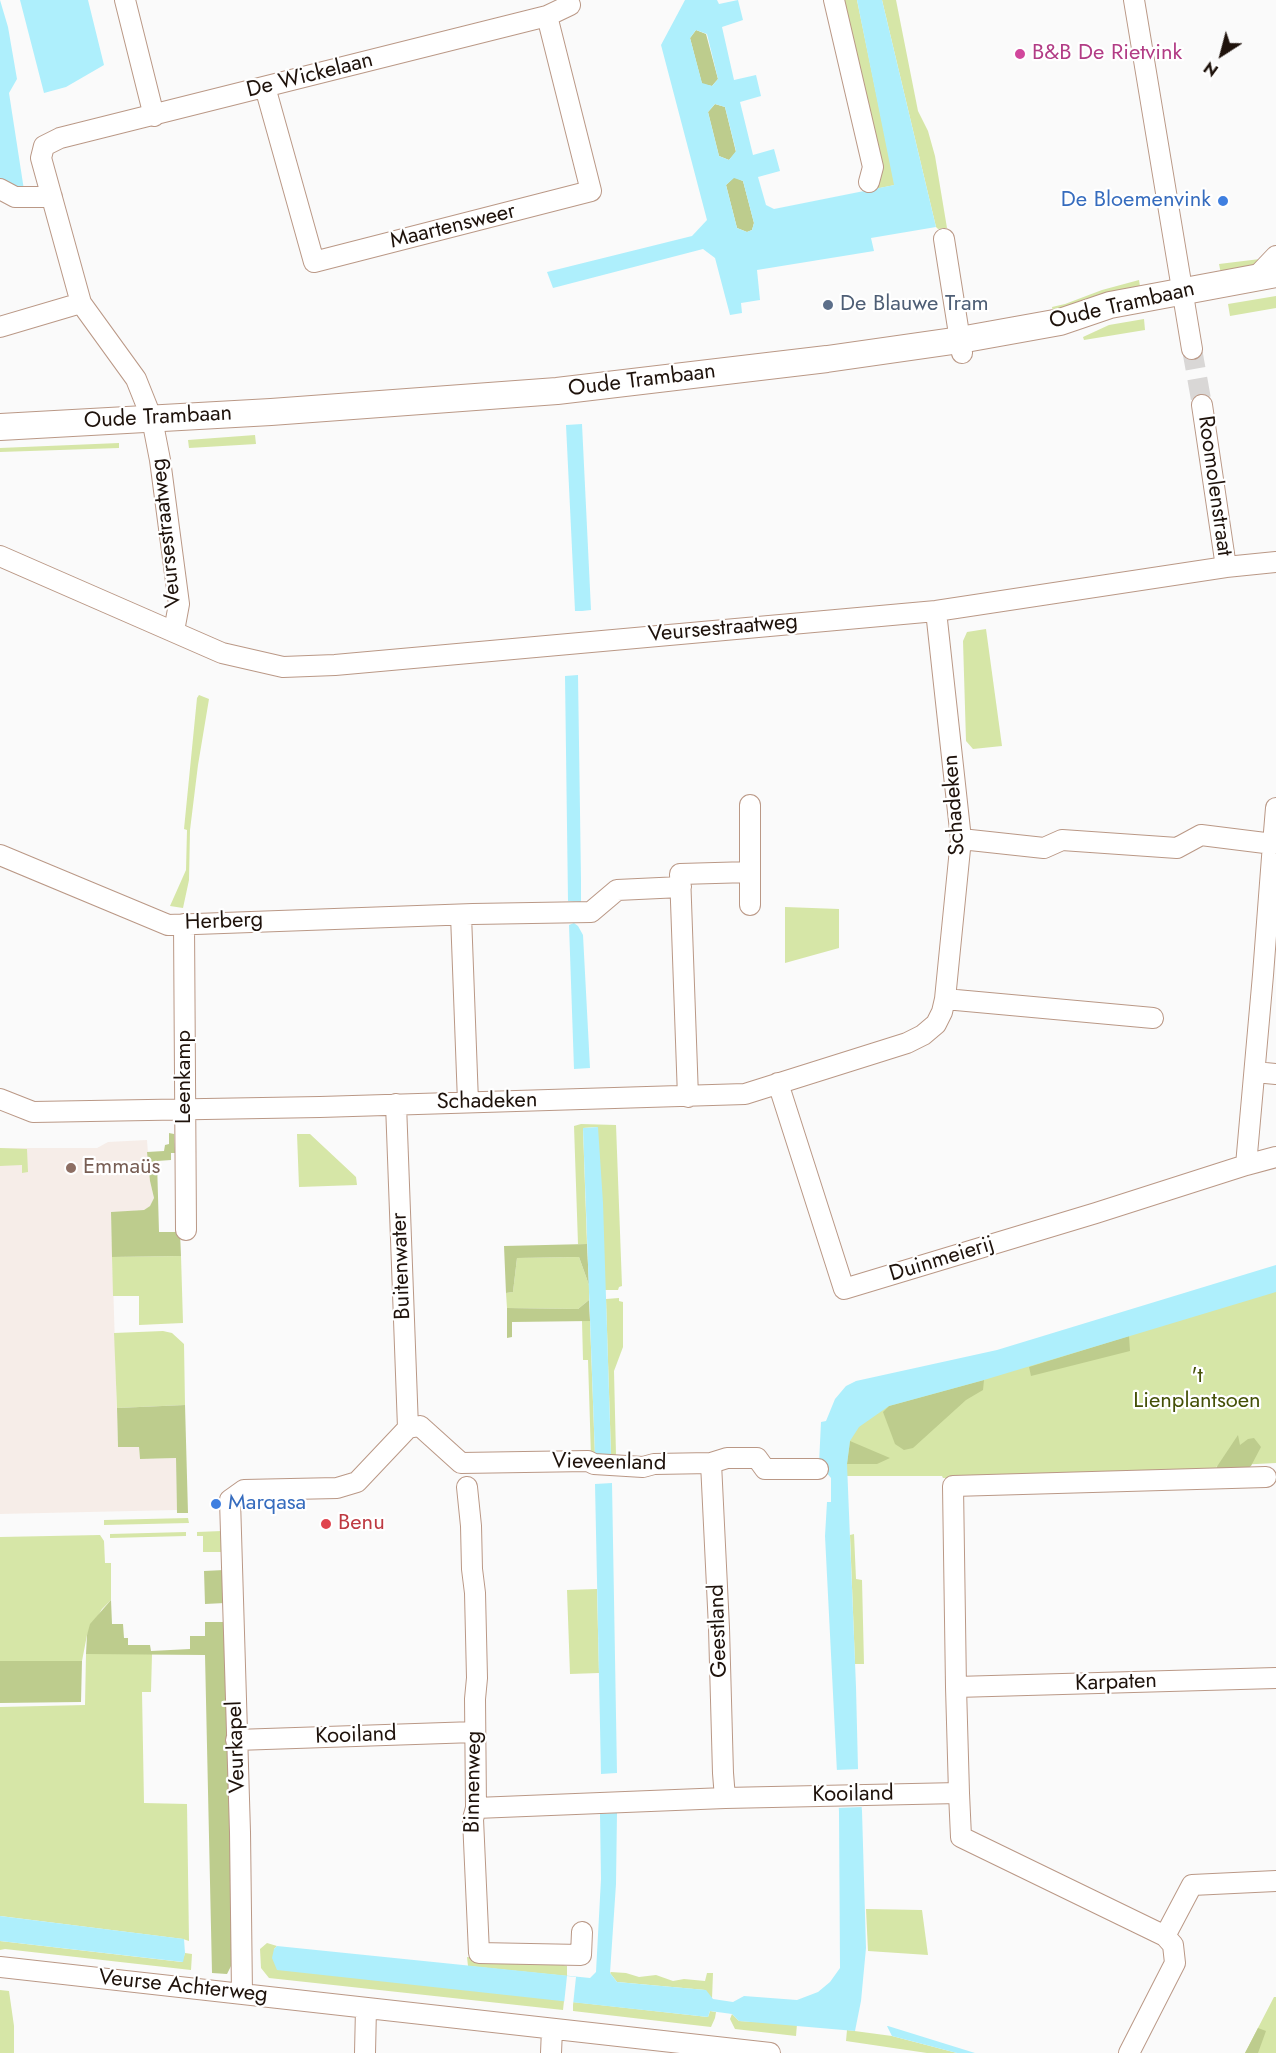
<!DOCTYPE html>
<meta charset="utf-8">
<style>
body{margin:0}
#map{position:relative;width:1276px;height:2053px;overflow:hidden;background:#fafafa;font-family:Jost,sans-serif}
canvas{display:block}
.north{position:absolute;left:1192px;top:24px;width:60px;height:60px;-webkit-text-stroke:4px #fff;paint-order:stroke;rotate:216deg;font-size:16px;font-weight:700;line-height:24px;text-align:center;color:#1e120b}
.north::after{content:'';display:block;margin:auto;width:21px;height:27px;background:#1e120b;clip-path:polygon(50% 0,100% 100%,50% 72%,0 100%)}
</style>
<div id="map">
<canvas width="1276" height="2053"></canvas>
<div class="north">N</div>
</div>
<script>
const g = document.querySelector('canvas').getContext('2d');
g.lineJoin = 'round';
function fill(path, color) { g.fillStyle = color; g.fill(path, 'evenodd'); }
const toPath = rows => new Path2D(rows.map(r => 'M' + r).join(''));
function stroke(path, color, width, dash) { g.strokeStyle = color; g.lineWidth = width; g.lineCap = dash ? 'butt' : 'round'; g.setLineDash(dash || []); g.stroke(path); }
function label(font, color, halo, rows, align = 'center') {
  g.font = font + ' Jost,sans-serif'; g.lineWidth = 4.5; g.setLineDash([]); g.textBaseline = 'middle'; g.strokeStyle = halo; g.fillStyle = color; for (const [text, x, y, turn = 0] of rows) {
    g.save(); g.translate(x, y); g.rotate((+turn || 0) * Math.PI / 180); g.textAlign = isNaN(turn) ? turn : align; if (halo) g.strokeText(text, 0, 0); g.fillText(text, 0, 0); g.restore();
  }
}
fill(toPath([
 [147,1140,150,1181,154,1198,150,1206,144,1210,111,1213,118,1447,139,1447,140,1459,176,1458,177,1510,0,1514,0,1148,97,1148,108,1142]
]), '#f6ede8');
fill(toPath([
 [842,0,857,0,895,185,875,189],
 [882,0,896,0,918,111,928,131,935,156,947,228,938,229,936,227],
 [1260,259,1253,272,1222,279,1219,264],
 [1139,280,1141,293,1054,317,1052,307,1065,304,1102,290],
 [1276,296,1276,308,1230,316,1228,304],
 [1144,319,1145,330,1084,340,1083,337,1109,325],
 [255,435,256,444,189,448,188,440],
 [119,443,119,448,0,452,0,448],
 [986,629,1002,746,973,749,966,741,963,641,967,632],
 [199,695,209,699,198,765,190,830,189,880,183,908,170,906,186,870,187,830,184,829,197,698],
 [785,907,839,909,839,948,785,963],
 [581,1124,616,1125,622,1286,619,1287,618,1290,605,1290,597,1127,583,1128,587,1244,578,1244,574,1126],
 [297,1134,310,1134,356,1177,357,1185,299,1187],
 [0,1148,27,1149,28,1172,22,1173,22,1165,0,1166],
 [181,1256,183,1323,139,1325,139,1296,113,1296,112,1257],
 [579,1257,589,1285,589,1300,578,1309,507,1308,506,1293,513,1292,517,1258],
 [1276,1288,1276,1463,1217,1466,1214,1471,943,1478,942,1476,844,1476,845,1440,883,1399],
 [619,1298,619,1301,623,1302,623,1347,614,1371,616,1455,611,1455,606,1299],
 [582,1321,590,1321,595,1456,591,1456,588,1360,583,1360],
 [163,1331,172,1333,184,1344,185,1405,117,1408,114,1333],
 [188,1518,189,1523,104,1525,104,1520],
 [222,1531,223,1552,203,1552,203,1536,197,1536,197,1532],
 [186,1532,186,1536,110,1538,110,1534],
 [854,1534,856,1579,862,1580,864,1664,855,1664,850,1535],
 [100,1535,104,1541,105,1563,111,1563,111,1600,102,1609,87,1635,82,1661,0,1661,0,1537],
 [597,1589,599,1673,570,1674,567,1590],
 [86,1654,152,1654,151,1692,142,1692,144,1803,187,1804,189,1941,183,1939,0,1916,0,1707,85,1705],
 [866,1909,922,1910,928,1955,868,1951],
 [0,1941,182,1962,185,1953,192,1954,191,1970,5,1949,0,1950],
 [267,1943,277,1946,274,1949,564,2001,563,2010,269,1978,261,1968,260,1949],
 [467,1957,543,1965,555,1963,567,1966,567,1976,468,1966],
 [611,1972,626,1973,639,1977,656,1975,673,1981,684,1979,705,1981,707,1973,713,1973,712,1999,705,1990,617,1982,610,1973],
 [0,1990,9,1991,14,2026,14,2053,0,2053],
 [1274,1997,1276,1997,1276,2053,1245,2053],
 [573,2002,708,2017,710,2011,716,2012,715,2018,711,2027,573,2011],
 [732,2014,739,2021,797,2024,796,2036,735,2029,730,2019],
 [847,2030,892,2036,957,2053,927,2053,846,2041]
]), '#d6e6a7');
fill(toPath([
 [696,30,706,34,718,79,712,86,702,84,690,38],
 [715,104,725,107,736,152,729,160,719,156,708,112],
 [734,177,743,181,754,223,752,230,747,232,737,228,726,185],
 [169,1133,174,1134,175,1153,171,1153,171,1160,157,1161,159,1232,180,1232,181,1256,112,1257,111,1212,144,1210,150,1206,154,1198,150,1181,147,1152,164,1151,165,1145,169,1144],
 [587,1244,589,1285,579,1257,517,1258,513,1292,506,1293,504,1246],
 [589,1300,590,1321,512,1322,512,1337,507,1338,507,1308,578,1309],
 [1129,1336,1130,1351,1031,1376,1029,1367],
 [984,1380,983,1390,966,1400,913,1448,904,1450,895,1444,883,1412,889,1406],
 [185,1405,188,1513,177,1513,176,1458,140,1459,139,1447,118,1447,117,1408],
 [1238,1435,1240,1445,1248,1439,1254,1438,1261,1447,1251,1466,1244,1471,1214,1471],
 [850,1441,890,1458,877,1464,847,1464],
 [224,1570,225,1603,205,1604,204,1571],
 [111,1600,112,1624,123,1624,124,1638,128,1638,128,1645,150,1645,151,1651,190,1649,190,1636,205,1636,205,1622,225,1622,232,1831,233,1962,227,1974,212,1973,205,1655,86,1654,87,1635,90,1624],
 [0,1661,82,1661,81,1702,0,1703],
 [1258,2028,1266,2031,1258,2053,1245,2053]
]), '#bdcc8d');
fill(toPath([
 [0,0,8,27,17,79,9,93,24,190,4,185,0,179],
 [20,0,88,0,104,65,66,87,44,93],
 [685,0,717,0,719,4,738,0,743,20,722,27,734,80,756,75,761,96,740,102,753,155,774,149,780,171,758,177,766,205,774,209,894,185,857,0,882,0,936,227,871,238,874,251,757,270,760,300,741,303,742,313,730,315,715,258,703,249,553,288,547,272,692,236,707,220,661,45],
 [696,30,707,34,718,79,712,86,702,83,690,38],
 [715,104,725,107,736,151,729,160,719,156,708,112],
 [734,178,743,181,754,223,752,230,747,232,737,228,726,185],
 [582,424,591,610,582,611,575,611,566,425],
 [578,675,581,880,581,902,568,901,565,676],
 [574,923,578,926,583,935,590,1068,574,1069,569,925],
 [598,1127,603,1203,611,1455,595,1456,583,1128],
 [1276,1265,1276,1292,984,1380,889,1406,859,1427,850,1441,847,1464,856,1687,858,1769,862,1811,866,1948,861,2001,855,2031,739,2021,732,2014,710,2011,708,2017,277,1970,272,1958,274,1949,277,1946,590,1978,596,1972,601,1879,600,1814,617,1813,616,1884,610,1973,617,1982,706,1990,713,1999,733,2002,744,1996,797,2000,818,1992,830,1982,840,1968,839,1812,825,1536,827,1502,831,1502,831,1478,819,1464,821,1422,826,1421,835,1399,846,1386,856,1381,997,1350],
 [612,1483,617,1773,601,1774,595,1484],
 [0,1916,184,1939,185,1953,183,1962,0,1941],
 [887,2026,888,2026,975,2053,957,2053,892,2036]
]), '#aeeffc');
fill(toPath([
 [861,1769,862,1807,836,1808,835,1770],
 [567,1976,576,1977,573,2005,564,2004]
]), '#fafafa');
stroke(toPath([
 [1192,349,1202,405]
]), '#d9d7d6', 20, [20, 10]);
const minor = toPath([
 [125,0,154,116],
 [834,0,873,167,869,182],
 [1134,0,1192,349],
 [265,87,314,262,591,191,547,16],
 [0,189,15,197,52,197],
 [944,239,962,353],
 [1256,277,1276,256],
 [0,327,81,303],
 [1202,405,1226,567],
 [0,556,222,653,283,667,335,665,936,611,1226,567,1276,562],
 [174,631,179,604,160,460,152,419,136,379,81,303,41,158,44,146,60,138,547,16,570,5,568,0],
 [1273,844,1276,808],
 [0,855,168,925,473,914,591,912,617,890,681,887],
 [750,905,750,805],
 [461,915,468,1102],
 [184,924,186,1230],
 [945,999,1153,1018],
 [1255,1072,1276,1074],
 [778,1083,844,1289,1096,1213,1246,1165,1263,975,1273,844,1201,835,1177,848,1062,840,1044,848,961,839],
 [688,1097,680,874,750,872],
 [0,1099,33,1112,320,1107,745,1094,907,1043,923,1035,936,1024,942,1012,945,999,961,839,936,611],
 [396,1104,408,1428],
 [1246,1165,1276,1157],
 [408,1428,420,1426,461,1463,588,1461,594,1464,643,1467,654,1464,711,1463,727,1458,757,1458,765,1469,818,1469],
 [711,1463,719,1628,723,1773,725,1798],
 [467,1487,471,1526,472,1569,475,1593,477,1678,475,1699,476,1808,473,1819,479,1953,581,1955,582,1932],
 [956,1687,1276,1678],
 [236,1740,475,1732],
 [959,1793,956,1687,953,1486,1266,1477],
 [476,1808,725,1798,959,1793,961,1837,1165,1936,1173,1945,1175,1963,1129,2053],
 [1165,1936,1192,1885,1276,1881],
 [0,1967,770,2053],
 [242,1994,240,1832,230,1500,244,1490,337,1488,357,1482,408,1428],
 [365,2053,366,2008],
 [551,2053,552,2029]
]);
const tertiary = toPath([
 [0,427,271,412,557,391,827,359,960,340,1060,322,1110,305,1276,274]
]);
stroke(minor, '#ba9886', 22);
stroke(tertiary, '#ba9886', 28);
stroke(minor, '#fff', 20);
stroke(tertiary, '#fff', 26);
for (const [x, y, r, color] of [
 [1020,54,6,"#d1479c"],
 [1223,201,6,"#3f7fe0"],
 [828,305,6,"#5c6f8a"],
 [71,1168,6,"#8d6e63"],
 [216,1504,6,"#3f7fe0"],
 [326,1524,6,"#e0444e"]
]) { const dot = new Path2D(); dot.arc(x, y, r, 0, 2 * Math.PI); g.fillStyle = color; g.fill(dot); stroke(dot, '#fff', 2); }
label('22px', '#b23c85', '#fff', [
 ["B&B De Rietvink",1032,54]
], 'left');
label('22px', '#1e120b', '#fff', [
 ["De Wickelaan",310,76,-14],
 ["Maartensweer",453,227,-14],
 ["Oude Trambaan",1122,306,-13],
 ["Oude Trambaan",642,381,-7],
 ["Oude Trambaan",158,418,-3],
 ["Roomolenstraat",1214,486,82],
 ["Veursestraatweg",167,533,-96],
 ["Veursestraatweg",723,629,-5],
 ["Schadeken",955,805,-94],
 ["Herberg",224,922,-2],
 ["Leenkamp",185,1077,-90],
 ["Schadeken",487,1102,-1],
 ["Duinmeierij",942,1260,-17],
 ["Buitenwater",402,1266,-92],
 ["Vieveenland",609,1463,1],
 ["Geestland",719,1631,-92],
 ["Karpaten",1116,1683,-2],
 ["Kooiland",356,1736,-2],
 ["Veurkapel",237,1747,-92],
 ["Binnenweg",474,1782,-89],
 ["Kooiland",853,1795,-1],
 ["Veurse Achterweg",183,1987,6]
]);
label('22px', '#366cbe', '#fff', [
 ["De Bloemenvink",1211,201],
 ["Marqasa",228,1504,"left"]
], 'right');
label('22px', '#4e5e75', '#fff', [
 ["De Blauwe Tram",840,305]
], 'left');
label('22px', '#785e54', '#fff', [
 ["Emmaüs",83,1168]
], 'left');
label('22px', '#445007', '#fff', [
 ["'t",1197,1377],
 ["Lienplantsoen",1197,1402]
]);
label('22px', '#be3a42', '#fff', [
 ["Benu",338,1524]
], 'left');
</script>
